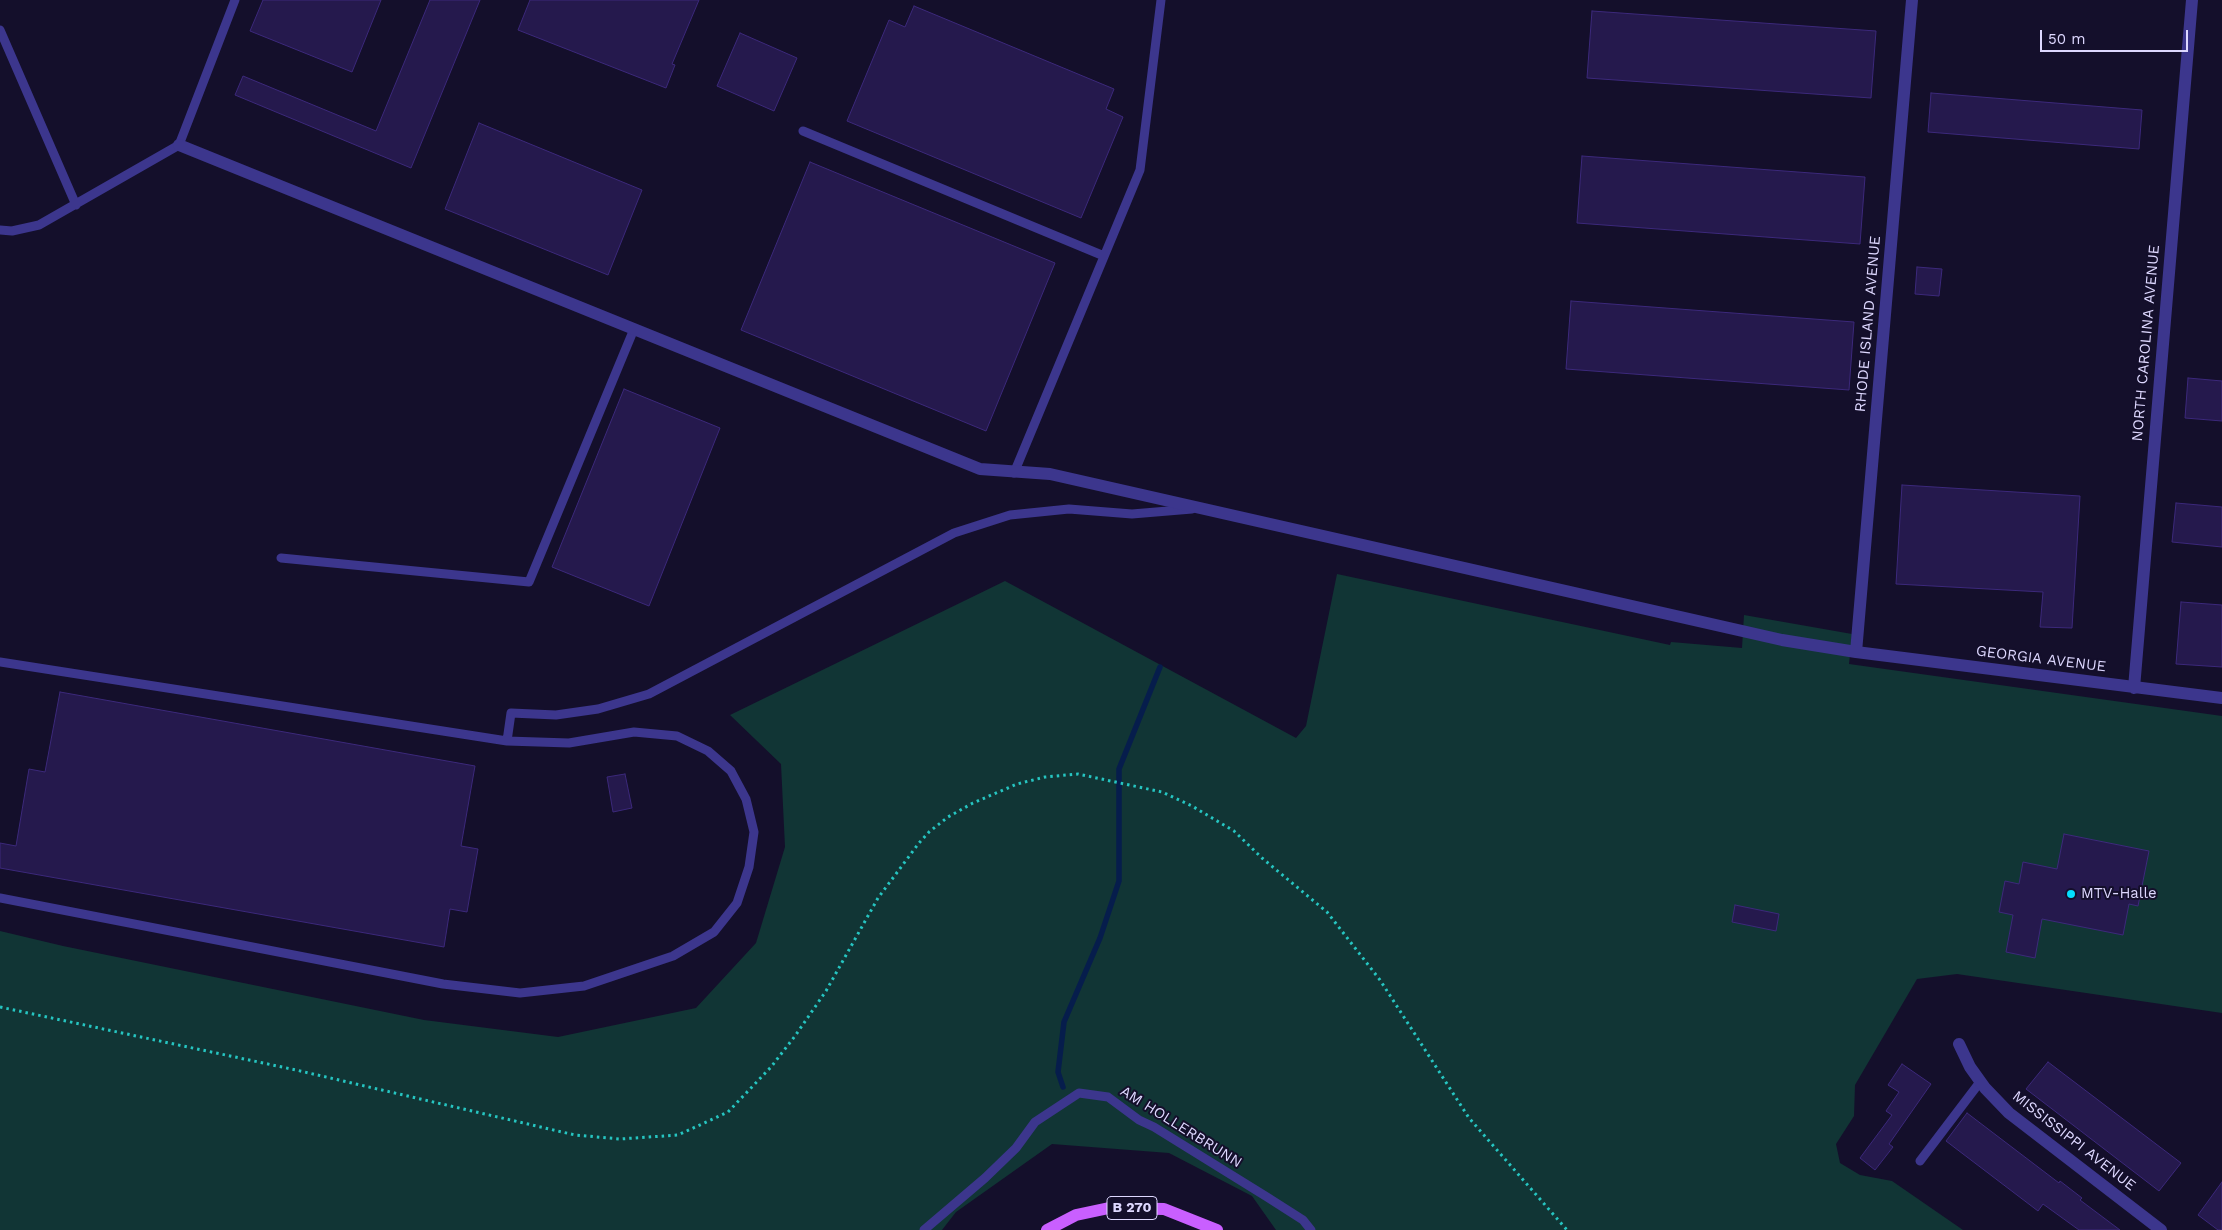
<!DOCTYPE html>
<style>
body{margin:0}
#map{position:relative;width:2222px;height:1230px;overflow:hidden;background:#140f2b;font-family:"Work Sans",sans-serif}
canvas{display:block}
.scale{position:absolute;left:2040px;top:30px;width:148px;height:22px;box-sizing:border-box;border:2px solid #ded8ff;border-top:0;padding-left:6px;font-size:15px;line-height:18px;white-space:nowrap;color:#ded8ff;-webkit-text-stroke:4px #140f2b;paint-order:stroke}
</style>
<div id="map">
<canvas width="2222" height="1230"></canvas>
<div class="scale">50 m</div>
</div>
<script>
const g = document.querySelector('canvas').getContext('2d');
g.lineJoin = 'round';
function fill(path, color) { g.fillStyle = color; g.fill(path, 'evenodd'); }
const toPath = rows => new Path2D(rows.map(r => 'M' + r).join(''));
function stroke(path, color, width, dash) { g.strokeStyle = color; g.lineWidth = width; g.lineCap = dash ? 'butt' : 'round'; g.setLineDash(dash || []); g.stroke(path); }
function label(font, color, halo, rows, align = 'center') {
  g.font = font + ' "Work Sans",sans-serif'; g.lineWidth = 4; g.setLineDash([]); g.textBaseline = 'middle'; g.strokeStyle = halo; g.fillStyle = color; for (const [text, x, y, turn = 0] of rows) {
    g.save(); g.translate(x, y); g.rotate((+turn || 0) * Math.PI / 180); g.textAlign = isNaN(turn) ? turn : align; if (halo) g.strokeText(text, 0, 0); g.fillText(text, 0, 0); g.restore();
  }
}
fill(toPath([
 [1337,574,1670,645,1671,642,1742,648,1744,615,1852,634,1849,664,2222,716,2222,1013,1957,974,1917,979,1855,1085,1854,1116,1836,1144,1840,1163,1860,1175,1892,1181,1963,1230,1276,1230,1252,1196,1169,1153,1052,1144,956,1212,942,1230,0,1230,0,931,63,946,424,1020,558,1037,696,1008,756,943,785,847,781,764,730,715,1005,581,1296,738,1306,726]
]), '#113535');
stroke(toPath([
 [1063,1087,1058,1072,1064,1022,1100,938,1119,881,1119,769,1160,667]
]), '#061d4c', 5.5);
const building = toPath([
 [263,0,381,0,352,72,250,31,263,0],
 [430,0,480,0,411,168,235,95,243,76,376,131,430,0],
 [530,0,699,0,672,64,675,65,666,88,518,30,530,0],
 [914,6,1114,89,1106,109,1123,117,1081,218,847,121,889,20,905,27,914,6],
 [1592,11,1876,31,1871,98,1587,78,1592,11],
 [740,33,797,58,774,111,717,86,740,33],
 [1931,93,2142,110,2139,149,1928,132,1931,93],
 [479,123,642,190,608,275,445,209,479,123],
 [1582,156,1865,177,1860,244,1577,223,1582,156],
 [810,162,1055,263,986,431,741,330,810,162],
 [1917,267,1942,269,1939,296,1915,294,1917,267],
 [1571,301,1854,322,1849,390,1566,369,1571,301],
 [2188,378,2222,381,2222,421,2185,418,2188,378],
 [624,389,720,428,649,606,552,567,624,389],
 [1902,485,2080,496,2072,628,2040,627,2043,592,1896,584,1902,485],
 [2176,503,2222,507,2222,547,2172,542,2176,503],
 [2181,602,2222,605,2222,667,2176,664,2181,602],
 [60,692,475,766,461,846,478,849,467,912,450,909,444,947,0,868,0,843,16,846,29,769,45,772,60,692],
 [625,774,632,808,613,812,607,777,625,774],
 [2064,834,2149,851,2138,906,2129,904,2123,935,2042,919,2035,958,2006,952,2013,915,1999,912,2005,881,2019,884,2023,862,2057,869,2064,834],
 [1735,905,1779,914,1776,931,1732,922,1735,905],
 [2048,1062,2181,1163,2159,1191,2026,1089,2048,1062],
 [1902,1064,1931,1084,1889,1144,1893,1147,1875,1170,1860,1158,1892,1115,1886,1111,1899,1092,1888,1085,1902,1064],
 [1967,1113,2059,1183,2060,1181,2082,1198,2080,1200,2120,1230,2079,1230,2043,1204,2038,1211,1946,1141,1967,1113],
 [2222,1182,2222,1230,2218,1230,2198,1215,2222,1182]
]);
fill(building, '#25194d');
stroke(building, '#3c297b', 1);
stroke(toPath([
 [0,1007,296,1070,575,1135,620,1139,678,1135,728,1112,771,1067,795,1036,826,991,878,898,919,843,929,832,948,817,973,803,1017,784,1045,777,1078,774,1162,792,1192,806,1234,831,1262,858,1327,912,1380,980,1469,1118,1567,1230]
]), '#26c5c1', 3, [2.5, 4]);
stroke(toPath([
 [0,30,76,205],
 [803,131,1104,256],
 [0,230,12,231,39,225,179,145,235,0],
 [1014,473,1140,170,1161,0],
 [281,558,529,582,634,329],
 [0,662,507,741,569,743,634,732,677,736,708,751,731,771,746,799,754,832,749,867,737,903,714,932,673,956,584,986,520,993,443,984,0,898],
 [507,741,511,713,556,715,598,709,649,694,954,533,1010,515,1069,509,1132,514,1192,509],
 [1920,1161,1980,1082],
 [924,1230,985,1178,1016,1148,1035,1122,1079,1093,1108,1097,1139,1120,1154,1127,1267,1197,1303,1220,1311,1230]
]), '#3c368d', 9);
stroke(toPath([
 [179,145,980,469,1050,474,1782,640,1856,652,2222,698],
 [1856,652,1912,0],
 [2134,688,2192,0],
 [1959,1044,1970,1067,1985,1088,2009,1113,2161,1230]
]), '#3c368d', 12);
stroke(toPath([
 [1047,1230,1076,1215,1109,1208,1164,1209,1217,1230]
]), '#c95fff', 12);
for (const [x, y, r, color] of [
 [2071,894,5,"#04deff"]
]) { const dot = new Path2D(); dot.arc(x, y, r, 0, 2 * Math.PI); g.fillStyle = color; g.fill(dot); stroke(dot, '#140f2b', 2); }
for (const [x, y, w] of [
 [1132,1208,50]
]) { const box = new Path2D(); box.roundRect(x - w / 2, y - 11.5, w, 23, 4); g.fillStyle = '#140f2b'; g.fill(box); stroke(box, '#ded8ff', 1); }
label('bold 14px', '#ded8ff', null, [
 ["B 270",1132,1208]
]);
label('15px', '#ded8ff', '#140f2b', [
 ["RHODE ISLAND AVENUE",1868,324,-85],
 ["NORTH CAROLINA AVENUE",2146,343,-85],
 ["GEORGIA AVENUE",2041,659,7],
 ["AM HOLLERBRUNN",1181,1127,32],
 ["MISSISSIPPI AVENUE",2074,1141,38]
]);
label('15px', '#ded8ff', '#140f2b', [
 ["MTV-Halle",2081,894]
], 'left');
</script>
